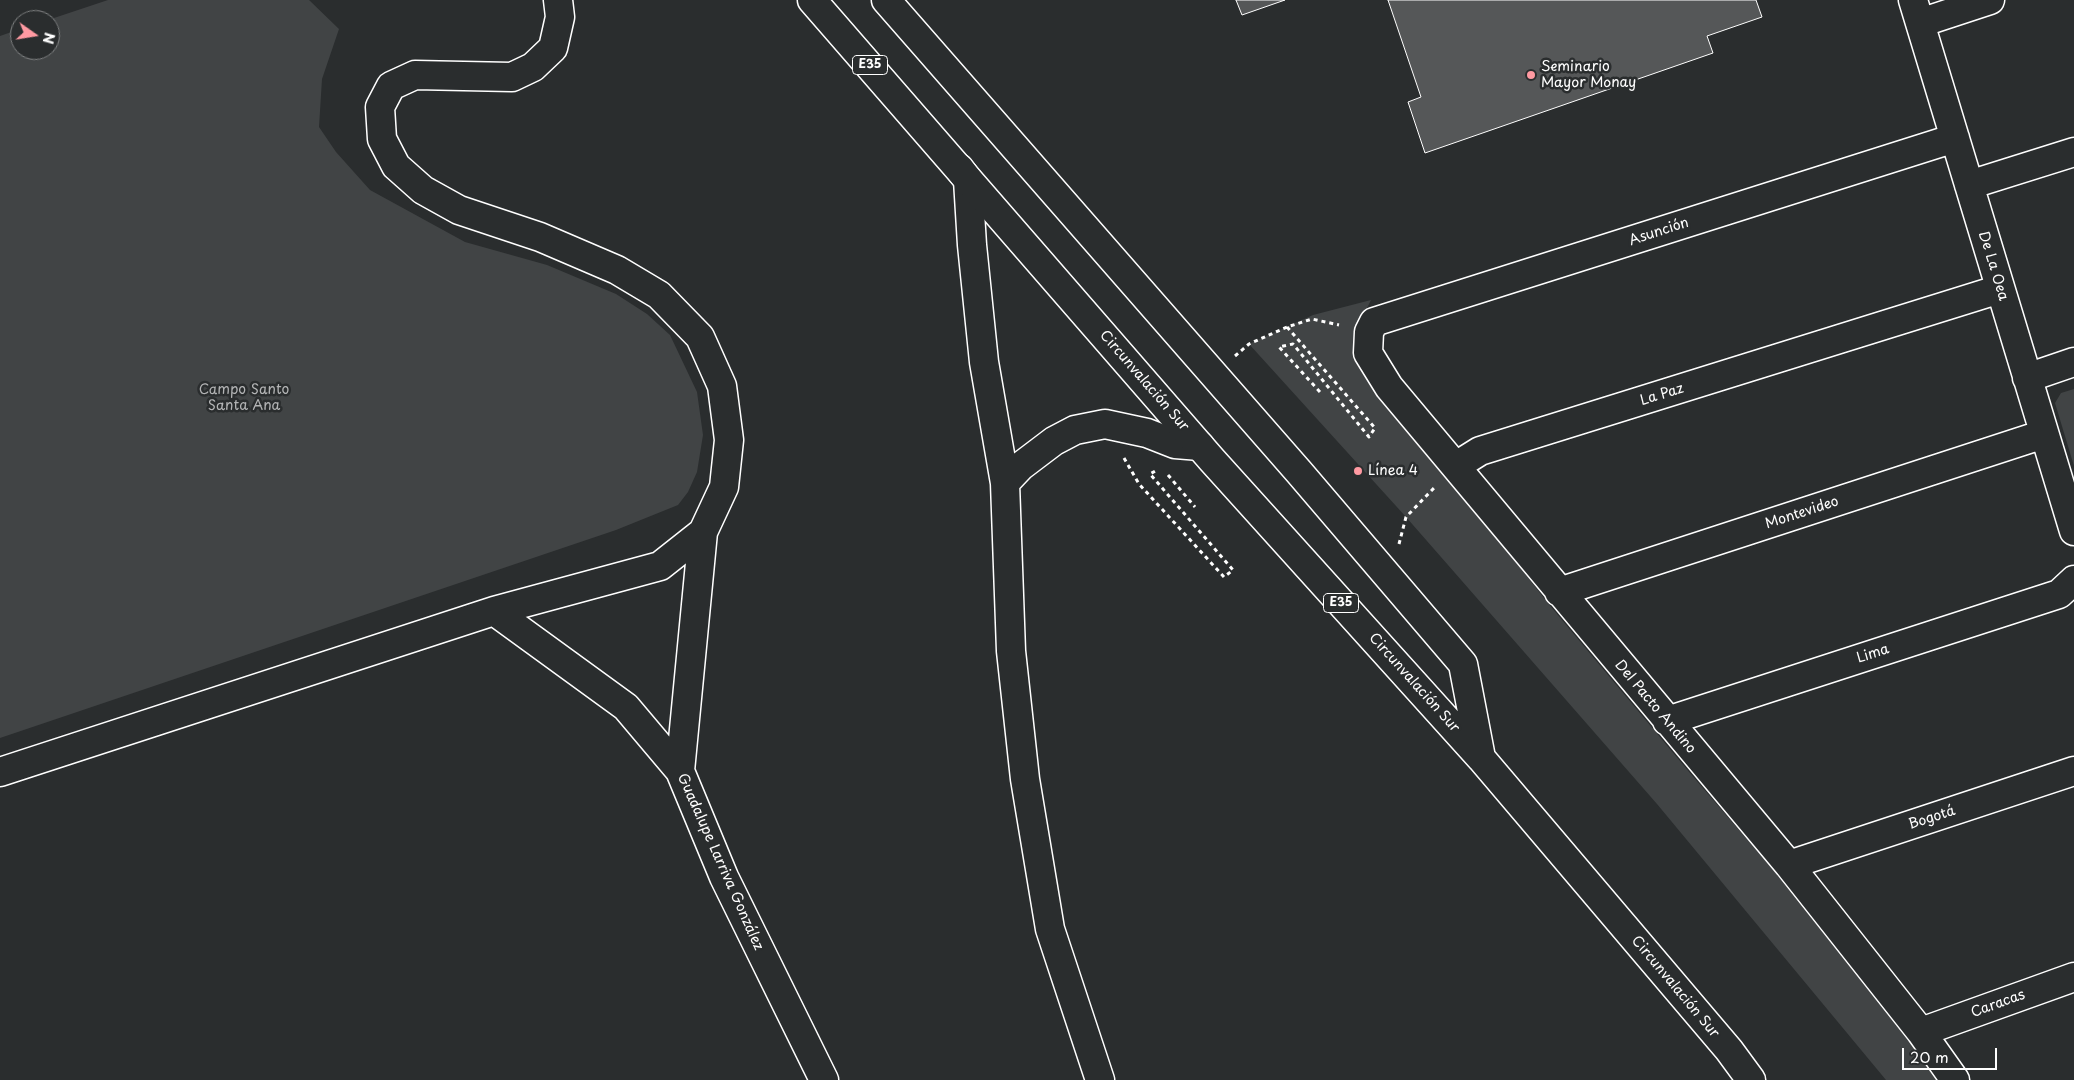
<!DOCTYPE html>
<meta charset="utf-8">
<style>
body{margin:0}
#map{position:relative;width:2074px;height:1080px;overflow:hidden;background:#2a2d2e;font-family:"Playpen Sans",sans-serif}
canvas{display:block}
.north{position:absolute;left:10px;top:10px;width:50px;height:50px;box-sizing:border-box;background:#2a2d2e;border:1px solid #7f8182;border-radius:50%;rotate:103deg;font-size:14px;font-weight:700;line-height:20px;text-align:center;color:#fff}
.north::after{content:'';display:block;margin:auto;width:18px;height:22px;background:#ff9aa2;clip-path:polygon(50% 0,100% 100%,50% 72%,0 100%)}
.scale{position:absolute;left:1902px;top:1048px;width:95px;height:22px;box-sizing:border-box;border:2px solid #fff;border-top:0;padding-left:6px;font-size:15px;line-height:18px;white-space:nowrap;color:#fff;-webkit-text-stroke:4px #2a2d2e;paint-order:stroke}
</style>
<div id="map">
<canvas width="2074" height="1080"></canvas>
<div class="north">N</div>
<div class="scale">20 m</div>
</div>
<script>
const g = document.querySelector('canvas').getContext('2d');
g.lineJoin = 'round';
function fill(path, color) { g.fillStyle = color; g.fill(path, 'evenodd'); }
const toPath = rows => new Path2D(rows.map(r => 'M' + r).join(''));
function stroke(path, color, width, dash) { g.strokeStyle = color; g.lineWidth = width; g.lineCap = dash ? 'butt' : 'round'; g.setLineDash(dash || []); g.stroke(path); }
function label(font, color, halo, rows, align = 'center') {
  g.font = font + ' "Playpen Sans",sans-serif'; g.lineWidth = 5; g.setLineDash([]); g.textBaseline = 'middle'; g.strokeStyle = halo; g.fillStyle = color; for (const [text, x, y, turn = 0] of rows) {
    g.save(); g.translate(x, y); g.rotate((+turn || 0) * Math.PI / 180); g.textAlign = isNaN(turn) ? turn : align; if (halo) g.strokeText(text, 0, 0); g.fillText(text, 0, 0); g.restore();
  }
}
fill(toPath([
 [108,0,309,0,339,29,322,79,319,127,336,152,370,190,465,242,547,265,616,294,647,314,670,335,697,392,703,435,697,472,688,492,678,505,616,530,0,738,0,36,20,29,20,50,50,50,50,20,48,20],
 [1371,300,1362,318,1355,356,1547,602,1690,773,1818,922,1896,1022,1936,1080,1886,1080,1657,804,1406,517,1249,344,1313,315],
 [2074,389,2074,466,2055,403,2061,393]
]), '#414445');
const building = toPath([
 [1236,0,1285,0,1242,15,1236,0],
 [1388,0,1756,0,1762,17,1707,36,1713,53,1425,153,1408,102,1421,97,1388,0]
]);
fill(building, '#555758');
stroke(building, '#fff', 1);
const minor = toPath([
 [558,0,560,17,553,48,533,67,512,77,415,75,391,86,380,107,382,139,396,166,423,190,459,210,540,237,617,270,659,295,700,337,722,386,729,440,724,487,703,532,660,566,494,611,626,707,680,771,724,877,824,1080],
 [1913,0,2074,531],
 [1920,23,1990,0],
 [959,168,968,180,972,245,984,362,1005,483,1011,651,1025,779,1050,929,1100,1080],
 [1969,185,2074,152],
 [2027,378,2074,362],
 [1456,466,1480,451,2000,289],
 [1005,483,1021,466,1054,441,1075,430,1105,424,1147,433,1175,444,1200,446],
 [1559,592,2044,434],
 [1667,721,2059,594,2074,580],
 [680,771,703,532],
 [0,772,494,611],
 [1789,865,2074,771],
 [1921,1032,2074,977],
 [1955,1080,1921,1032,1789,865,1389,387,1368,353,1369,332,1374,322,1955,138]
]);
const highway = toPath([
 [812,0,1212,460,1481,758,1729,1050,1751,1080],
 [886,0,1299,472,1463,664,1481,758]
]);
stroke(minor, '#fff', 31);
stroke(highway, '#fff', 31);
stroke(toPath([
 [1287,327,1375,428,1369,437,1293,344,1279,347,1320,392],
 [1235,356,1249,344,1287,327,1312,319,1339,325],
 [1124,458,1139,484,1224,577,1233,570,1150,474,1157,470],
 [1168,475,1195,507],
 [1399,544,1406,517,1434,488]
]), '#fff', 3, [4, 4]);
stroke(minor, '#2a2d2e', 28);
stroke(highway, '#2a2d2e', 28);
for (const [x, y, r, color] of [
 [1531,75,5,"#ff9aa2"],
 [1358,471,5,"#ff9aa2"]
]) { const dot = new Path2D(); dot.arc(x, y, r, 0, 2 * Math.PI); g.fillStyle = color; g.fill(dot); stroke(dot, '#2a2d2e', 2); }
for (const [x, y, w] of [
 [870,65,35],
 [1341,603,35]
]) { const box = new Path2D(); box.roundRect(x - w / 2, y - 9.5, w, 19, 4); g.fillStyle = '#2a2d2e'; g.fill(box); stroke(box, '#fff', 1); }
label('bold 12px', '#fff', null, [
 ["E35",870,65],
 ["E35",1341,603]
]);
label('14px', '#fff', '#2a2d2e', [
 ["Seminario",1541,67],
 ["Mayor Monay",1541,83],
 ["Línea 4",1368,471]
], 'left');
label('14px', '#fff', '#2a2d2e', [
 ["Asunción",1659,232,-18],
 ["De La Oea",1993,266,73],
 ["Circunvalación Sur",1144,381,49],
 ["La Paz",1662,395,-17],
 ["Montevideo",1802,513,-18],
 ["Lima",1873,654,-18],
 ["Circunvalación Sur",1414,683,48],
 ["Del Pacto Andino",1655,707,50],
 ["Bogotá",1932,818,-18],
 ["Guadalupe Larriva González",720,862,66],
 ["Circunvalación Sur",1675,987,50],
 ["Caracas",1998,1004,-20]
]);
label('14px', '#b3b4b5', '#2a2d2e', [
 ["Campo Santo",244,390],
 ["Santa Ana",244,406]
]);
</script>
